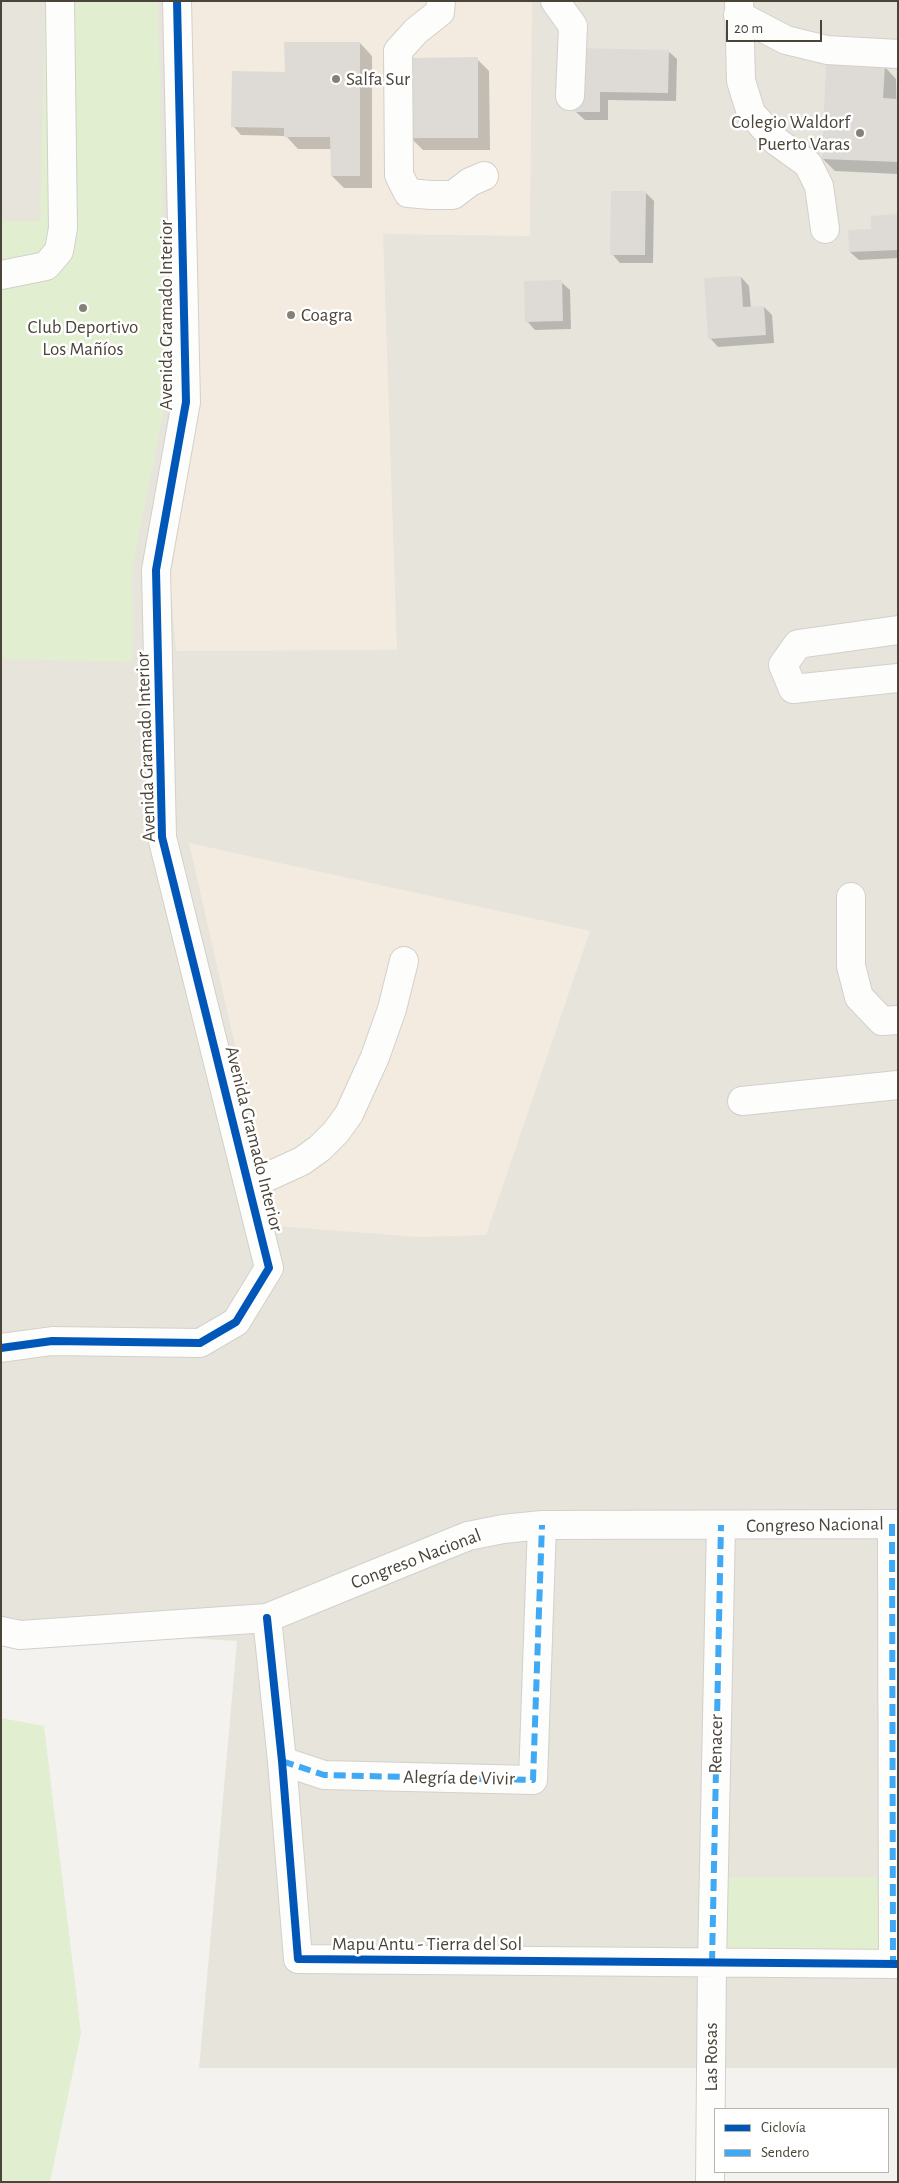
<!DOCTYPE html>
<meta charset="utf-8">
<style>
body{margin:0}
#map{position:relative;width:899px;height:2183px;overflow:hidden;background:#f4f2ee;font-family:"Alegreya Sans",sans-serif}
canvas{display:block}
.frame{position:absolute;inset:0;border:2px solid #4b4439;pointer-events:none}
.legend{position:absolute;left:714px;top:2108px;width:175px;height:65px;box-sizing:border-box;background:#fff;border:1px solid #b7b4b0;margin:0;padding:6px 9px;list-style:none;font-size:15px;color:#4b4439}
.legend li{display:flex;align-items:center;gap:10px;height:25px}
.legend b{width:25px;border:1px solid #b7b4b0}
.scale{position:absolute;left:726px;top:20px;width:96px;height:22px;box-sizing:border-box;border:2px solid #4b4439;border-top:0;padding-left:6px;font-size:15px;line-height:18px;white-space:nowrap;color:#4b4439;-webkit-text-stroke:4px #fff;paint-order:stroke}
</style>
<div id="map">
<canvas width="899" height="2183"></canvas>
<div class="frame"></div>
<ul class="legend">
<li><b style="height:6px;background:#0057b8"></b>Ciclovía</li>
<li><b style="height:6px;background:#3fa9f5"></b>Sendero</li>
</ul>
<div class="scale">20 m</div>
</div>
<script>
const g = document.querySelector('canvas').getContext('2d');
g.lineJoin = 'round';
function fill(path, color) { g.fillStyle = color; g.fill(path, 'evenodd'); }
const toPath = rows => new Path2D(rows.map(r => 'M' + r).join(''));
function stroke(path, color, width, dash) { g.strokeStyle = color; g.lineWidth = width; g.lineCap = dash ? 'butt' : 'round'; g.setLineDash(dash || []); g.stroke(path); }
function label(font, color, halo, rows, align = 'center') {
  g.font = font + ' "Alegreya Sans",sans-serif'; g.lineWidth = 5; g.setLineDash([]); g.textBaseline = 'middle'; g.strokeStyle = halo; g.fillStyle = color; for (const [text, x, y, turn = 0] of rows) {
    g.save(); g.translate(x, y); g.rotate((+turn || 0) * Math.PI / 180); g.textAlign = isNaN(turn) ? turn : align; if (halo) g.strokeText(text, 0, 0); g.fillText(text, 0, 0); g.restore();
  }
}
fill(toPath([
 [1,1,898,1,898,2068,199,2068,237,1641,1,1627]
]), '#e7e4dc');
fill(toPath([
 [188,1,532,1,530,236,383,234,397,650,176,651,170,578,200,397],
 [189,843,590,931,486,1235,418,1237,276,1226]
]), '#f3ebdf');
fill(toPath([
 [45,1,158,1,167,396,132,568,132,662,1,659,1,221,40,221],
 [1,1718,44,1726,81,2033,50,2182,1,2182],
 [717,1877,879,1877,879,1951,716,1951]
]), '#e1eecf');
fill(toPath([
 [360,43,372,56,372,188,344,188,332,176,332,149,298,149,286,136,241,135,233,126,286,73],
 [577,49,668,51,677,59,676,101,608,100,608,120,585,120,576,112],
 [477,59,489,71,490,150,423,150,410,137],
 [884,66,896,79,898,174,835,171,823,159],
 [645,192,654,201,653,263,620,263,612,254],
 [898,215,898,258,859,260,850,252,873,230],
 [741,277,749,286,751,308,764,307,772,315,774,343,718,347,710,338],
 [561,282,570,290,571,329,535,330,527,321]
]), '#0003');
fill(toPath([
 [284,42,360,42,360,176,331,176,330,137,284,137,284,128,231,127,232,71,285,72],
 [576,48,669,50,668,93,600,92,600,112,575,112],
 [478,57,478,138,409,138,409,58],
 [826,63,885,65,883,98,897,99,898,162,822,159],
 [611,191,646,191,645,255,610,255],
 [898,214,898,250,849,252,848,230,871,229,871,216],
 [741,276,743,307,764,306,766,335,708,339,704,278],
 [562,280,563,321,525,322,524,281]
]), '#dedbd6');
const minor = toPath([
 [441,1,440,12,416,31,398,51,399,175,408,193,431,195,453,195,470,182,484,176],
 [555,1,573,26,570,96],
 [739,1,741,81,751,113,776,141,808,164,819,186,825,229],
 [738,15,786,40,827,50,898,54],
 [1,275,46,266,59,251,63,228,60,1],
 [898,630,798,644,783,665,793,689,898,678],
 [851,897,851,966,859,997,882,1021,898,1020],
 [742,1101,898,1085],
 [247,1180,267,1177,302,1161,320,1148,336,1132,349,1114,375,1057,392,1009,404,961],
 [1,1348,52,1341,200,1343,236,1322,269,1268,162,837,156,570,186,402,177,1],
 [892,1524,893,1964],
 [267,1618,282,1761,298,1959,898,1964],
 [1,1631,20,1635,267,1618,468,1536,503,1529,542,1525,898,1524],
 [282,1761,324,1775,533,1780,542,1525],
 [710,2182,712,1963,721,1525]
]);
stroke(minor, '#d2d0cb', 30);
stroke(minor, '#fdfdfc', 28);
stroke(toPath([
 [892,1524,893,1964],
 [282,1761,324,1775,533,1780,542,1525],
 [712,1963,721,1525]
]), '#3fa9f5', 6, [12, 6]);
stroke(toPath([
 [1,1348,52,1341,200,1343,236,1322,269,1268,162,837,156,570,186,402,177,1],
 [267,1618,282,1761,298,1959,898,1964]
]), '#0057b8', 8);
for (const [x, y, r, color] of [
 [336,79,5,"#868178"],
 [860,133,5,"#868178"],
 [83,308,5,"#868178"],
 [291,315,5,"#868178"]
]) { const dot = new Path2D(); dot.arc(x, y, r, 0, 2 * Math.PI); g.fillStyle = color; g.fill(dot); stroke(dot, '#fff', 2); }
label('19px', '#4b4439', '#fff', [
 ["Salfa Sur",346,79],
 ["Colegio Waldorf",850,122,"right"],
 ["Puerto Varas",850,144,"right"],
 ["Coagra",301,315],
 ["Club Deportivo",83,327,"center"],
 ["Los Mañíos",83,349,"center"]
], 'left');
label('19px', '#4b4439', '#fff', [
 ["Avenida Gramado Interior",166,315,-90],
 ["Avenida Gramado Interior",146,747,-92],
 ["Avenida Gramado Interior",254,1139,76],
 ["Congreso Nacional",815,1525,-1],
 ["Congreso Nacional",416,1559,-21],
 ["Renacer",716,1744,-89],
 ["Alegría de Vivir",459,1778,1],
 ["Mapu Antu - Tierra del Sol",427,1944],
 ["Las Rosas",711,2057,-90]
]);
</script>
